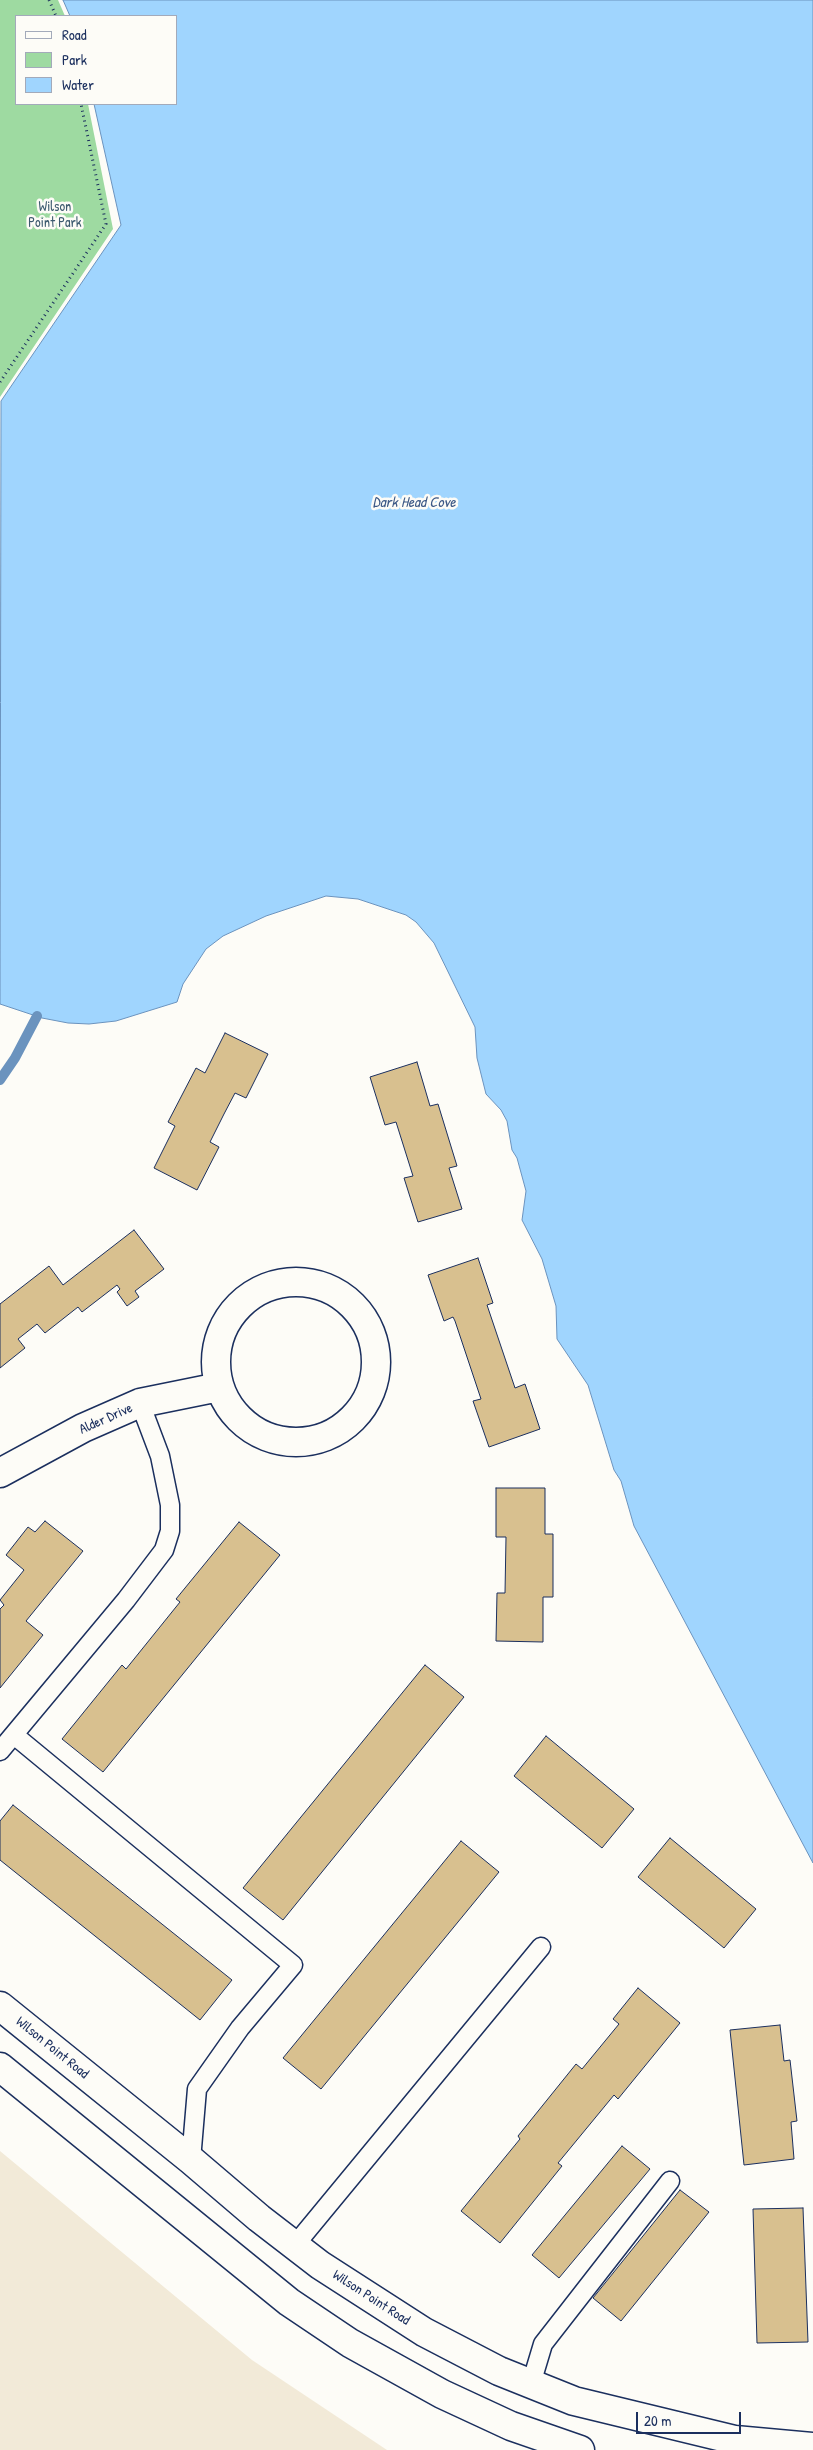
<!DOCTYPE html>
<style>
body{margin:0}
#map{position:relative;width:813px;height:2450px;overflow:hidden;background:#fdfcf7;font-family:"Patrick Hand",sans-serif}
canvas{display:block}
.legend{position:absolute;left:15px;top:15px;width:162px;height:90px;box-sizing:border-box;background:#fdfcf7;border:1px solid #a3aaba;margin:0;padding:6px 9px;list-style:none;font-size:15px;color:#1b2f5e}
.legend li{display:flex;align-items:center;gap:10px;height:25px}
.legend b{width:25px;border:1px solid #a3aaba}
.scale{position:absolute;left:636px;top:2412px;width:105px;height:22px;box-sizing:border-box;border:2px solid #1b2f5e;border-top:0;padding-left:6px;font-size:15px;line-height:18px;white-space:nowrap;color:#1b2f5e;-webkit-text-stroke:4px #fdfcf7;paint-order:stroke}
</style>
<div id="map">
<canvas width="813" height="2450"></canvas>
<ul class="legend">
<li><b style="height:6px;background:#fdfcf7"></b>Road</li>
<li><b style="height:14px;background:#9edaa1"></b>Park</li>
<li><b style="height:14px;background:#a0d5fe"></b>Water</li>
</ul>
<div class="scale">20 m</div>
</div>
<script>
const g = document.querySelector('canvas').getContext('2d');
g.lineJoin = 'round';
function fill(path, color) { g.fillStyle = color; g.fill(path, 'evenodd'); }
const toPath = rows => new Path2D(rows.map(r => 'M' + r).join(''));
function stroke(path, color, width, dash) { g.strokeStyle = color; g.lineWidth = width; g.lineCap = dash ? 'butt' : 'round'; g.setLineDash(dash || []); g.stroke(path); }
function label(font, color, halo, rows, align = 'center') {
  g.font = font + ' "Patrick Hand",sans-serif'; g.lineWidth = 5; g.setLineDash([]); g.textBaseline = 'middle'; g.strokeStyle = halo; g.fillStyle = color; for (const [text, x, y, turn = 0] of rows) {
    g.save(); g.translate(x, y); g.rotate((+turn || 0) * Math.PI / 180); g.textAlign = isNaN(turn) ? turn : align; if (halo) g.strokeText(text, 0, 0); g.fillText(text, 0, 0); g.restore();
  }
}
fill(toPath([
 [0,2151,252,2360,387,2450,0,2450]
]), '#f2ead8');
fill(toPath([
 [0,0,58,0,65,16,16,16,16,104,88,104,113,229,0,397]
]), '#9edaa1');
const water = toPath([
 [63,0,813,0,813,1863,634,1526,621,1481,614,1470,588,1385,557,1339,556,1306,542,1259,522,1220,526,1191,517,1158,512,1150,507,1121,501,1110,486,1094,477,1058,475,1027,434,943,416,922,406,915,358,899,326,896,266,916,223,936,206,949,183,984,177,1002,116,1021,89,1024,68,1023,42,1018,0,1004,1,401,121,225,94,104,176,104,176,16,70,16,63,0]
]);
fill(water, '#a0d5fe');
stroke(water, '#6b93be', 1);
stroke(toPath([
 [0,1080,15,1058,37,1016]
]), '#6b93be', 10);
const building = toPath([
 [225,1033,268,1054,246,1098,235,1093,224,1114,210,1142,219,1147,197,1190,154,1168,175,1126,168,1122,196,1068,205,1073,225,1033],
 [417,1062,430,1106,438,1104,457,1166,449,1168,462,1209,418,1222,404,1178,413,1176,396,1122,385,1125,370,1077,417,1062],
 [134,1230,164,1269,135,1291,139,1297,127,1306,117,1292,120,1289,117,1285,82,1312,78,1307,45,1333,37,1324,18,1339,25,1348,0,1368,0,1304,49,1266,63,1285,134,1230],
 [478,1258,493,1303,487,1305,515,1388,525,1384,540,1429,489,1447,473,1401,481,1399,455,1321,453,1317,444,1321,428,1275,478,1258],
 [496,1488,545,1488,545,1534,553,1534,553,1597,543,1597,543,1642,496,1641,497,1593,505,1593,506,1537,496,1537,496,1488],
 [45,1521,83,1551,26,1621,43,1635,0,1688,0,1609,4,1605,0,1600,24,1570,6,1555,28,1527,35,1532,45,1521],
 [239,1522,280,1555,103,1772,62,1739,122,1665,126,1669,180,1602,176,1599,239,1522],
 [425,1665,464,1697,283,1920,243,1888,425,1665],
 [546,1736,634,1809,602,1848,514,1776,546,1736],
 [13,1805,232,1980,200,2020,0,1860,0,1821,13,1805],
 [670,1838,756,1909,724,1948,638,1877,670,1838],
 [461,1841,499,1872,321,2089,283,2058,461,1841],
 [638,1988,680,2023,618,2099,614,2095,558,2163,562,2166,500,2243,461,2211,520,2139,518,2136,576,2064,582,2069,619,2024,613,2019,638,1988],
 [780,2025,784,2061,790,2060,797,2121,791,2122,794,2159,744,2165,730,2030,780,2025],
 [622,2146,650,2169,559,2278,532,2255,622,2146],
 [680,2190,709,2212,621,2321,593,2298,680,2190],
 [803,2208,808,2342,757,2343,753,2209,803,2208]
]);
fill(building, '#d8c08f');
stroke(building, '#1b2f5e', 1);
const service = toPath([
 [14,1735,293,1965,240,2028,197,2089,191,2160],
 [0,1751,126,1600,164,1550,170,1531,170,1505,160,1456,140,1403],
 [295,2245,541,1947],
 [531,2384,543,2344,670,2181]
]);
const minor = toPath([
 '216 1362a80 80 0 1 1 160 0a80 80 0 1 1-160 0Z',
 [0,1473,83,1428,140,1403,219,1387]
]);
const tertiary = toPath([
 [0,2006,191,2160,259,2218,320,2265,424,2332,499,2371,574,2401,735,2440,813,2447],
 [0,2067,289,2302,350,2343,442,2394,511,2426,580,2450]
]);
stroke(service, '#1b2f5e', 21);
stroke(minor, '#1b2f5e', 31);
stroke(tertiary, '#1b2f5e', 31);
stroke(toPath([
 [49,0,56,16],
 [0,382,106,224,81,104]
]), '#1b2f5e', 3, [1, 4]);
stroke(service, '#fdfcf7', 18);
stroke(minor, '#fdfcf7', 28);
stroke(tertiary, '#fdfcf7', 28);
label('14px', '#3c5a6f', '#fdfcf7', [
 ["Wilson",55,207],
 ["Point Park",55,223]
]);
label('14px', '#1b2f5e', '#fdfcf7', [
 ["Alder Drive",106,1419,-24],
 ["Wilson Point Road",52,2048,39],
 ["Wilson Point Road",371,2298,33]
]);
label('italic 15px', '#3c5886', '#fdfcf7', [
 ["Dark Head Cove",414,503]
]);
</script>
